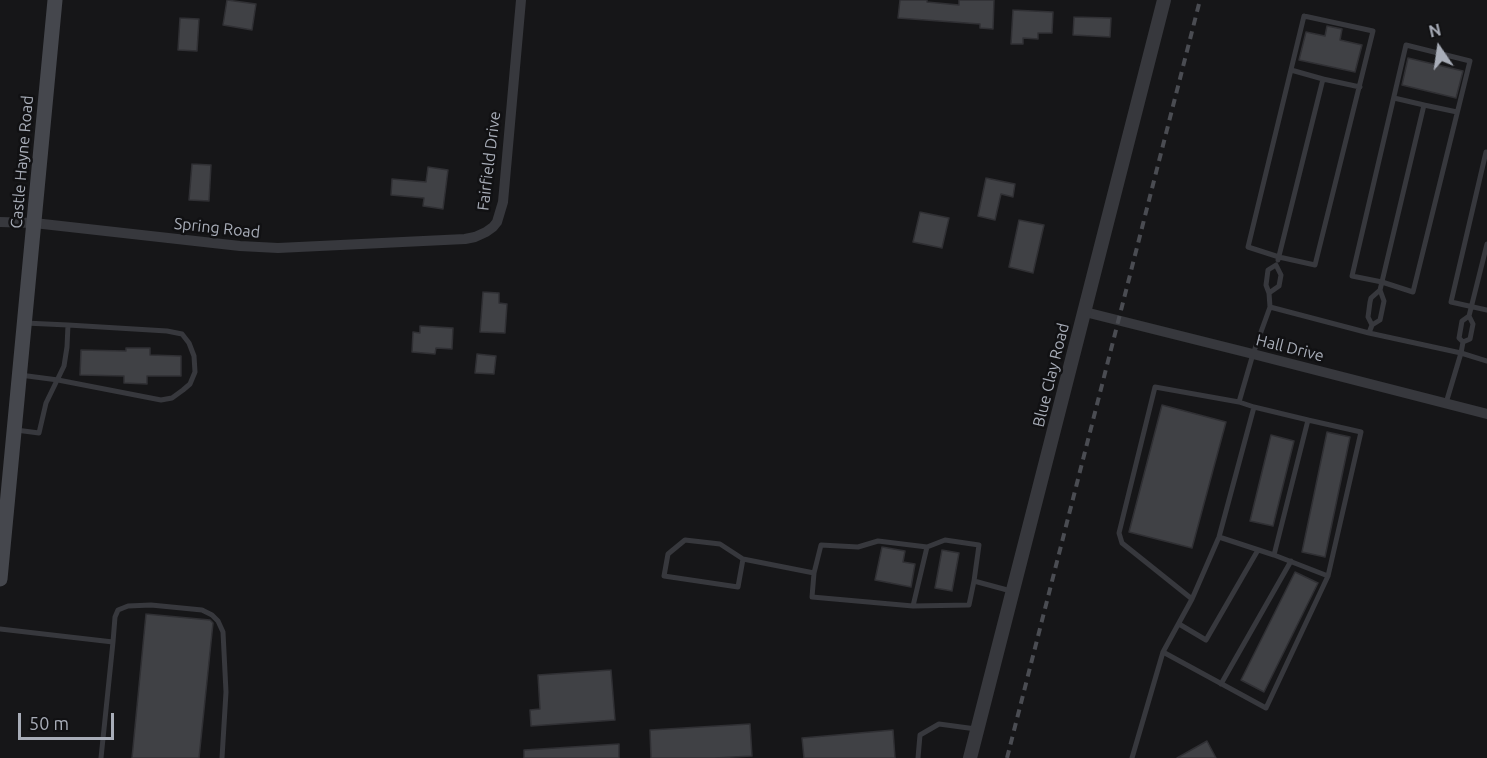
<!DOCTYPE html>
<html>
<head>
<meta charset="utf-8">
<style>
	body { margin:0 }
	#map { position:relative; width:1487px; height:758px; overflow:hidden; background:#161618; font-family:Ubuntu,sans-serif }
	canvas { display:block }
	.north { position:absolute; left:1409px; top:18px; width:60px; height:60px; -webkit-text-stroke:4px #111113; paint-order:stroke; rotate:347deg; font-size:16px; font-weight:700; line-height:24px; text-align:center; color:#a8adb8 }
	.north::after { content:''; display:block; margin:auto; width:21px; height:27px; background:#a8adb8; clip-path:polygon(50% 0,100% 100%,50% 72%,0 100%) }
	.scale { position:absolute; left:18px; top:713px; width:96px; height:27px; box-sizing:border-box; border:3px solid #a8adb8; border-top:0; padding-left:8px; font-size:18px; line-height:21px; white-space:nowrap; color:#a8adb8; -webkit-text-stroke:4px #111113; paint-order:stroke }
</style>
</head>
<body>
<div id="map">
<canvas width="1487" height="758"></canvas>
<div class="north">N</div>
<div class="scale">50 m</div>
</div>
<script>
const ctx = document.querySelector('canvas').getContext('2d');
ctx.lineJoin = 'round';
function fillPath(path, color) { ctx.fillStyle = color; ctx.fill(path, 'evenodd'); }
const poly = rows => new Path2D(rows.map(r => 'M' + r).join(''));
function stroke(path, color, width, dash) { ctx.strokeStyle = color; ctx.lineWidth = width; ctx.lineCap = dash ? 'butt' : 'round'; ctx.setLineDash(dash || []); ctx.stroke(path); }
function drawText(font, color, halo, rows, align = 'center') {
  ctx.font = font + ' Ubuntu,sans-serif'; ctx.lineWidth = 5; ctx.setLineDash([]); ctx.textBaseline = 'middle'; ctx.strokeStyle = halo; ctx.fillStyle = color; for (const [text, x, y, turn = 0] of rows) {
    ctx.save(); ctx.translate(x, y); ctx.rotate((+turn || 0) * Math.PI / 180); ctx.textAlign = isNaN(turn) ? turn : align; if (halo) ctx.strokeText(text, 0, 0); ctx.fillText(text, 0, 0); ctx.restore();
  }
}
const building = poly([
	[227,0,256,4,252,30,223,25,227,0],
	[900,0,927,0,927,2,959,5,959,0,994,0,993,29,980,28,980,24,898,18,900,0],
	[1013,10,1053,12,1052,33,1038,33,1038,39,1023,38,1023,44,1011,44,1013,10],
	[1074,17,1111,18,1110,37,1073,35,1074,17],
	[180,18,199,19,197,51,178,50,180,18],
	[1327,26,1342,29,1340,40,1362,45,1355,72,1299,60,1306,32,1325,36,1327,26],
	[1408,58,1463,71,1456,98,1402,85,1408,58],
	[192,164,211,165,209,201,189,200,192,164],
	[428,167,448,170,443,209,423,206,424,198,391,195,392,179,426,182,428,167],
	[986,178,1015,184,1013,197,1001,194,995,220,978,216,986,178],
	[920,212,949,218,942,248,913,242,920,212],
	[1019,220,1044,225,1033,273,1009,267,1019,220],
	[483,292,499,293,499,303,507,304,505,333,480,332,483,292],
	[420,326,453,328,452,349,436,348,435,354,412,352,413,332,420,333,420,326],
	[126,348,150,348,150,355,181,356,181,376,147,376,147,384,124,383,124,376,80,375,81,350,126,351,126,348],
	[477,354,496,356,494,374,475,373,477,354],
	[1162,405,1226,422,1192,548,1129,532,1162,405],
	[1327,432,1350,437,1325,557,1302,552,1327,432],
	[1271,435,1294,441,1273,526,1250,521,1271,435],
	[882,547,905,551,903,562,915,564,911,587,875,580,882,547],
	[942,550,959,553,952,591,935,588,942,550],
	[1295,572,1318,583,1264,692,1241,680,1295,572],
	[146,614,210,620,213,623,199,758,132,758,146,614],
	[611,670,615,720,531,726,530,710,540,709,538,675,611,670],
	[750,724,752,756,715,758,651,758,650,730,750,724],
	[893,730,895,758,804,758,802,738,893,730],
	[1207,741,1216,758,1177,758,1207,741],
	[619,744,619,758,524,758,524,750,619,744]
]);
fillPath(building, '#404145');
stroke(building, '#303034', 1.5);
stroke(poly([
	[1304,16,1373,31,1315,265,1279,257,1248,247,1304,16],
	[1406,45,1470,61,1413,292,1382,282,1352,276,1406,45],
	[1323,79,1360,87],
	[1424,105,1457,112],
	[1486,152,1451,302,1487,310],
	[1278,260,1323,79,1291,70],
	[1380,290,1424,105,1394,98],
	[1270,307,1369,333,1372,325,1380,320,1384,301,1380,290,1371,298,1370,302,1368,317,1372,325],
	[1469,316,1487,244],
	[1369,333,1461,353,1463,342,1459,338,1462,321,1469,316,1473,324,1470,339,1463,342],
	[20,375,58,380,161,400,172,398,183,390,190,384,195,372,194,356,189,343,182,334,167,331,68,325],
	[1239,402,1254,407,1219,537,1192,599,1122,543,1119,533,1155,387,1239,402,1253,354,1270,307,1269,293,1266,285,1268,270,1276,265,1281,275,1279,286,1269,293],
	[1446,403,1461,353,1487,361],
	[16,430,39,433,46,403,64,366,67,347,68,325,25,323],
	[1219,537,1274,555,1308,420,1254,407],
	[1274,555,1328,576,1361,432,1308,420],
	[743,559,738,587,664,576,668,554,685,540,720,544,743,559,814,573],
	[974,581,969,605,913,606,927,547,945,540,979,545,974,581,1011,591],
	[913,606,812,597,814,573,821,545,858,547,878,541,927,547],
	[1179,624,1206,640,1258,550],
	[0,629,113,642,115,617,118,610,128,606,151,605,202,610,212,615,218,621,223,632,226,692,222,758],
	[1163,652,1266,708,1328,576],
	[1221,684,1291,561],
	[101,758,113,642],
	[918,758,920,735,939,724,976,729],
	[1132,758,1163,652,1192,599]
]), '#37383d', 5);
stroke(poly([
	[0,222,34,223,240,246,278,248,465,239,475,237,486,232,493,227,497,222,503,202,521,0],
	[1085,312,1253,354,1487,414]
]), '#37383d', 10);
stroke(poly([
	[970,758,1164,0]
]), '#37383d', 14);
stroke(poly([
	[0,579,55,0]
]), '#45474d', 15);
stroke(poly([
	[1007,758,1200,0]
]), '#4a4c52', 4, [8, 6]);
drawText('16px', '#a8adb8', '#111113', [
	["Fairfield Drive",489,161,-83],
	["Castle Hayne Road",22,162,-85],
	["Spring Road",217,228,6],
	["Hall Drive",1290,348,14],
	["Blue Clay Road",1051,375,-76]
]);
</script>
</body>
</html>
